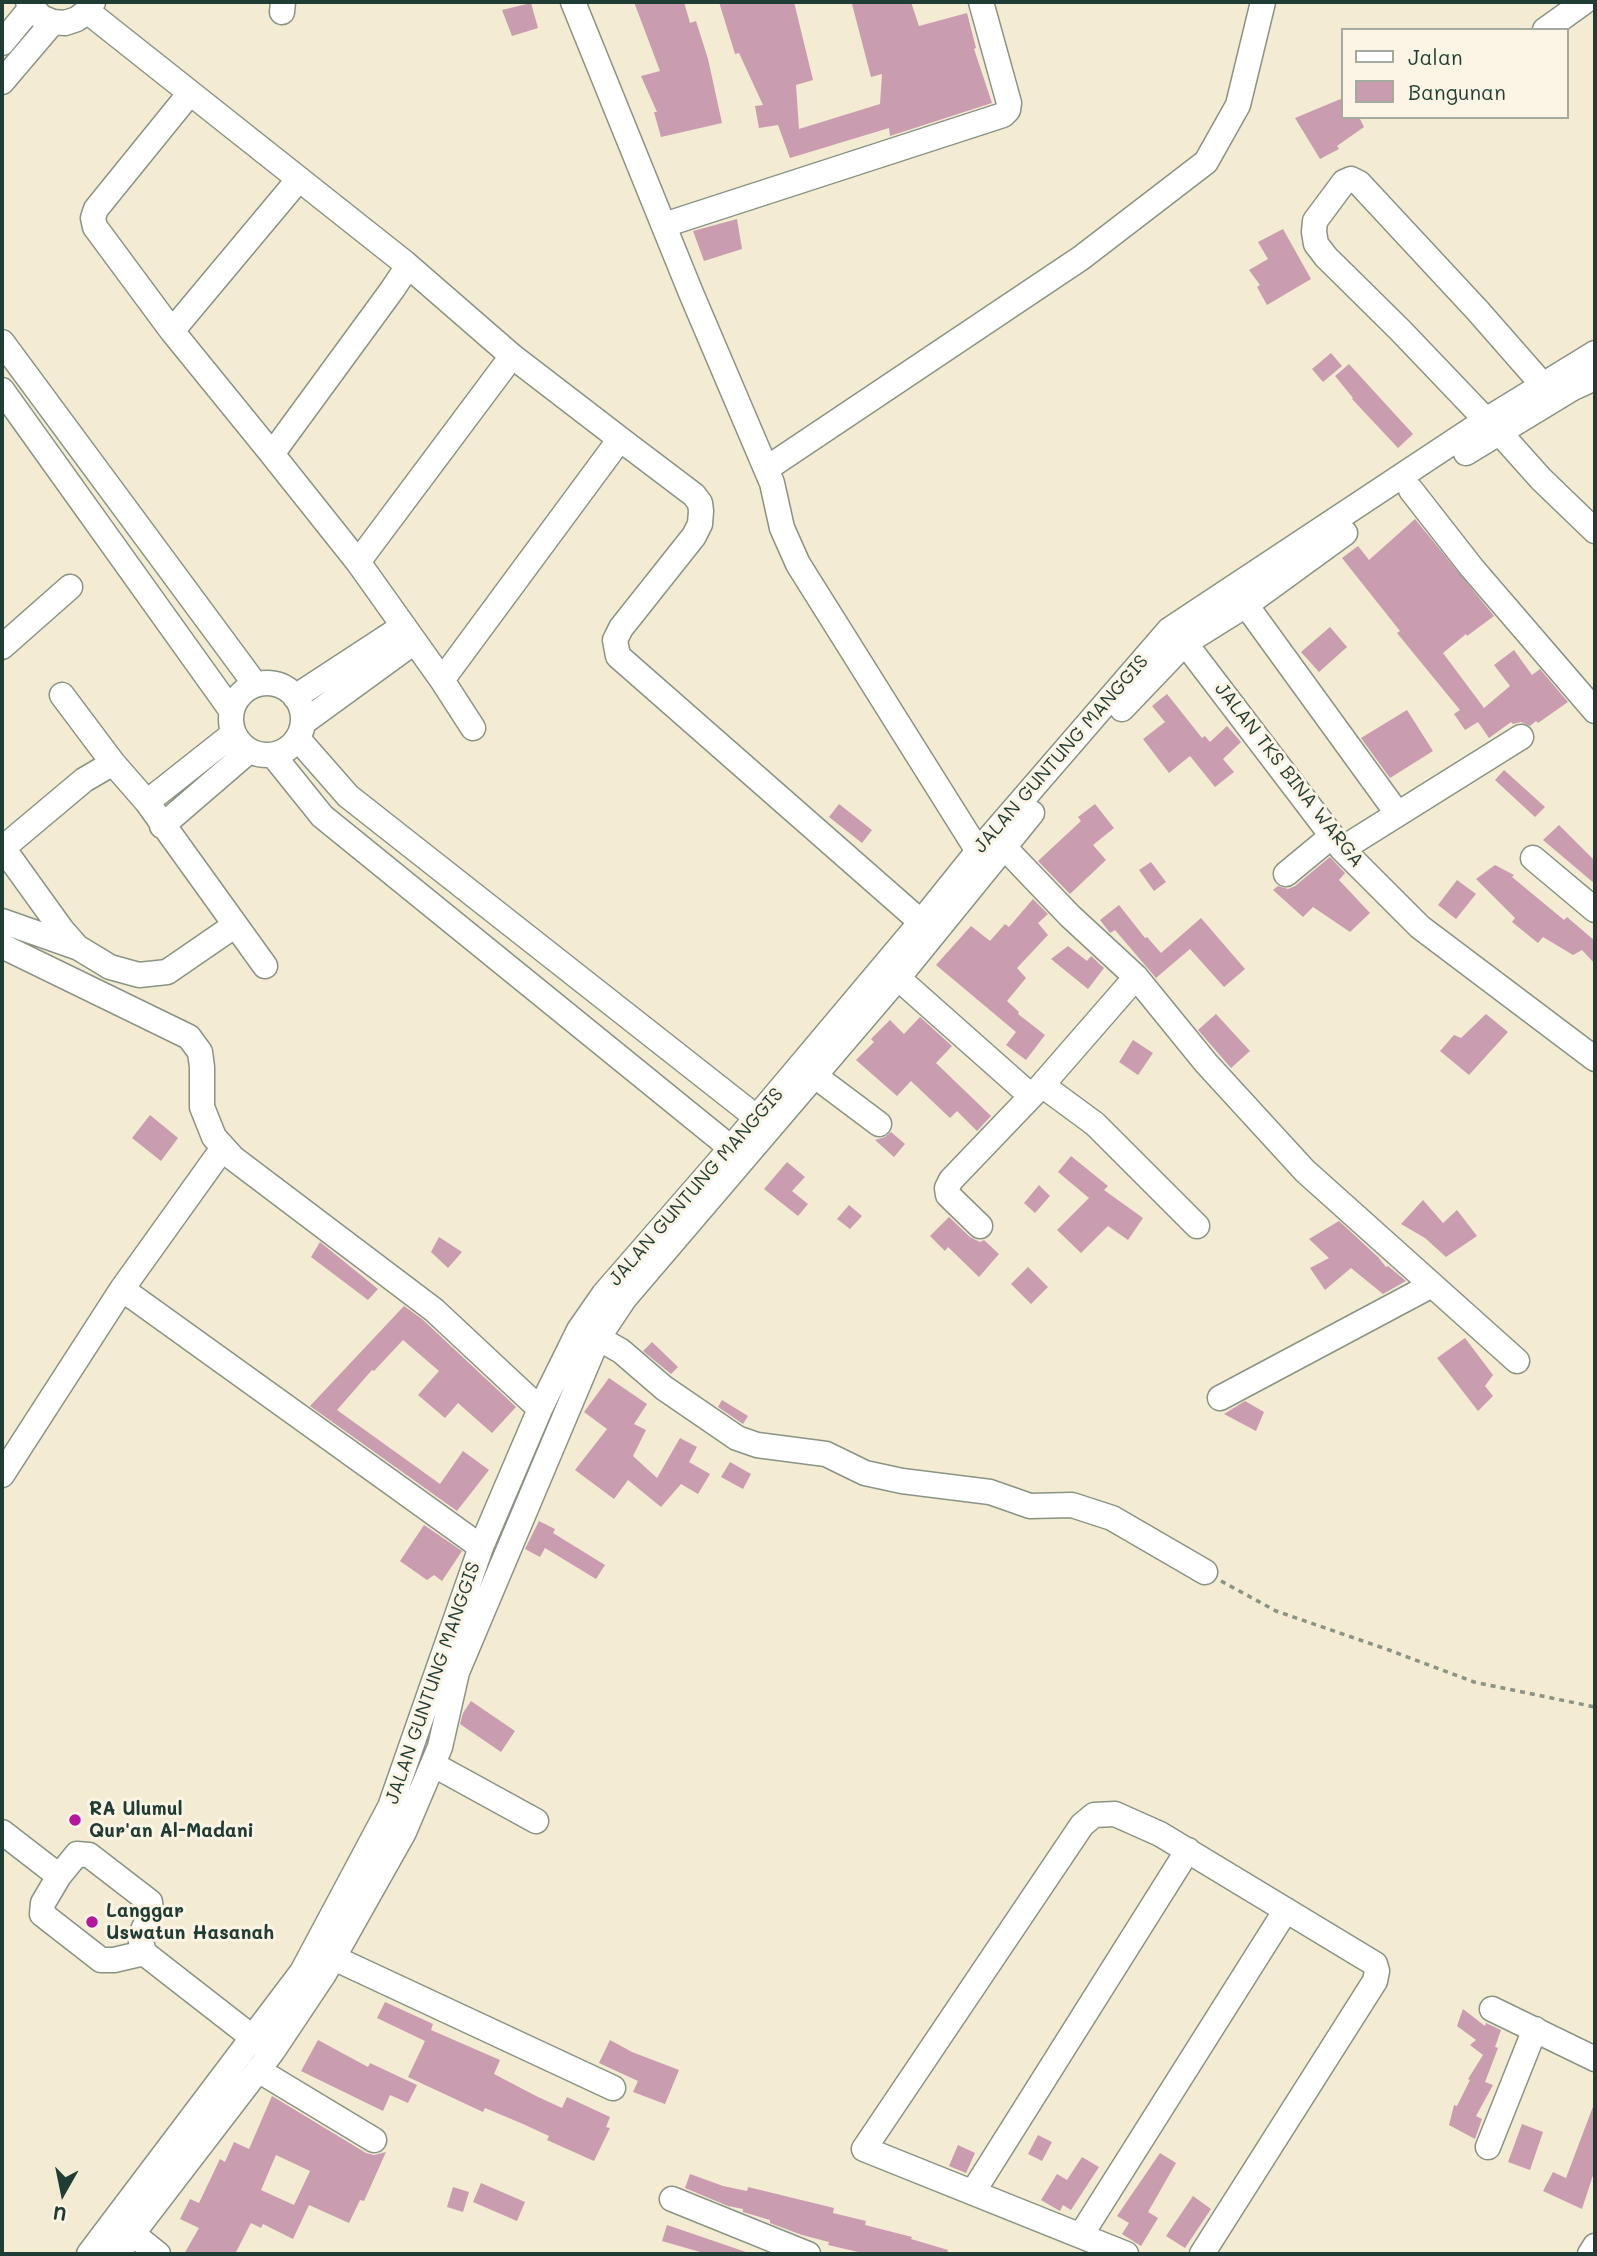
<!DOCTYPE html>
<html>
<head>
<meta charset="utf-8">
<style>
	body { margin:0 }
	#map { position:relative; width:1597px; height:2256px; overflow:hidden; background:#f3ebd2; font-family:Mali,sans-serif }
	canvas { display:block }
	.frame { position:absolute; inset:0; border:4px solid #1f3d34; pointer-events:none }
	.legend { position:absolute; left:1341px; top:28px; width:228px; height:91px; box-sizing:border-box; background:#fcf5e5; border:2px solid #a4ab9e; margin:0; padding:9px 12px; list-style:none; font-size:21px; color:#1f3d34 }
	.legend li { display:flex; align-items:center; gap:14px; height:35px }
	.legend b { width:35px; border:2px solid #a4ab9e }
	.north { position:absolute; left:28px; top:2158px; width:70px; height:70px; -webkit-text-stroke:5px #fcf5e5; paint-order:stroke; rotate:189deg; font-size:19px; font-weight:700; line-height:28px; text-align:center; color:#1f3d34 }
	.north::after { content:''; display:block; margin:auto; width:24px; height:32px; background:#1f3d34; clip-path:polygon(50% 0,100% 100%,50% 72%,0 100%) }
</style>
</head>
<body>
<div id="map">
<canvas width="1597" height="2256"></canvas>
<div class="frame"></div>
<ul class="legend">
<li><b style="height:9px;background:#fff"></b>Jalan</li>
<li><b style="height:19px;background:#ca9cb0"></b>Bangunan</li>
</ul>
<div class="north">U</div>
</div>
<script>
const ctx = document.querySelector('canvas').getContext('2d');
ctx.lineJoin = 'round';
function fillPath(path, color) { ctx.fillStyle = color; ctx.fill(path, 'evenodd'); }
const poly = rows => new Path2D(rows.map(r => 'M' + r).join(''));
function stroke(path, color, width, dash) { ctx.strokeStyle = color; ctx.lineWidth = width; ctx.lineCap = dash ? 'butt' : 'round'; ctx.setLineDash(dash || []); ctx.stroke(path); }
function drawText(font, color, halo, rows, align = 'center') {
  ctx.font = font + ' Mali,sans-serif'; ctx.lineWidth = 6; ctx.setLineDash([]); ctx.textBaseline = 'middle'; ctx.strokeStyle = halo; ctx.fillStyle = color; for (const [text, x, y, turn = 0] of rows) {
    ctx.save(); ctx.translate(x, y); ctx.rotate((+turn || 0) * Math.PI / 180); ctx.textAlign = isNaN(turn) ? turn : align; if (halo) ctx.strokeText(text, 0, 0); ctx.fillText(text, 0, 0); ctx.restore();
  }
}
fillPath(poly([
	[634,2,684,2,690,23,696,21,708,59,722,123,661,137,654,112,657,112,641,76,660,71],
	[719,2,794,2,813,80,796,85,799,129,880,104,882,74,871,77,852,4,861,2,911,2,919,26,967,13,976,48,974,49,992,103,890,136,889,128,790,158,778,125,759,128,755,106,763,105,739,53,735,54],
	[531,3,538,28,512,36,502,10],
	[1343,98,1343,117,1359,117,1364,127,1337,146,1339,149,1320,159,1295,118],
	[737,219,742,249,704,261,693,231],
	[1283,229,1311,279,1267,305,1257,287,1260,285,1249,270,1268,259,1258,242],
	[1331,353,1342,366,1323,382,1312,369],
	[1349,364,1413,434,1398,448,1352,399,1353,398,1335,376],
	[1415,519,1494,616,1467,636,1466,634,1443,653,1484,708,1510,686,1494,665,1514,650,1532,675,1540,669,1568,702,1538,723,1536,721,1530,726,1521,722,1513,724,1511,722,1489,738,1478,722,1465,730,1454,714,1460,710,1397,633,1400,631,1342,558,1358,546,1369,560],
	[1330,627,1347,647,1319,672,1301,652],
	[1167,694,1202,738,1205,736,1210,742,1227,726,1241,742,1223,759,1234,772,1215,787,1190,756,1169,773,1143,739,1165,722,1152,706],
	[1407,710,1433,751,1390,778,1361,738],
	[1504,770,1545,807,1535,817,1495,780],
	[839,804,872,830,862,843,829,817],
	[1095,804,1114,828,1093,845,1106,860,1070,894,1038,861,1081,821,1078,817],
	[1559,825,1595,861,1595,884,1543,840],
	[1330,857,1345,873,1339,880,1370,913,1350,932,1313,907,1303,917,1273,890,1278,886,1288,889,1295,886],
	[1151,862,1166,882,1154,891,1139,870],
	[1495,865,1514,875,1512,877,1564,920,1567,917,1595,941,1595,964,1582,950,1573,955,1543,937,1538,943,1512,922,1515,918,1476,879],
	[1457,880,1476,894,1456,919,1438,905],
	[1033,899,1048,914,1038,923,1048,935,1017,968,1026,978,1007,1001,1019,1012,1018,1014,1045,1035,1026,1060,1006,1045,1016,1032,936,965,971,926,990,941,1005,924,1009,927],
	[1119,905,1145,938,1147,937,1161,953,1201,918,1245,969,1224,987,1190,949,1156,978,1115,930,1110,933,1100,920],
	[1068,946,1087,961,1091,956,1104,968,1088,989,1051,959],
	[1216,1014,1250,1051,1231,1068,1198,1030],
	[1486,1014,1508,1032,1469,1075,1440,1051,1454,1035,1461,1038],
	[920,1017,952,1046,936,1063,991,1116,977,1131,957,1111,950,1118,911,1081,897,1096,856,1060,874,1042,871,1039,890,1020,904,1034],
	[1133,1040,1153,1053,1138,1075,1119,1062],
	[150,1115,178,1138,161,1161,132,1138],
	[891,1132,905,1144,894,1157,875,1140,885,1137],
	[1071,1156,1108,1186,1104,1190,1143,1218,1128,1240,1108,1226,1081,1253,1057,1230,1089,1198,1058,1172],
	[787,1162,805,1177,792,1191,808,1204,798,1216,764,1189],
	[1039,1185,1050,1196,1035,1213,1024,1203],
	[1423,1200,1443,1223,1457,1210,1477,1236,1446,1257,1425,1238,1401,1224],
	[849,1205,862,1216,850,1229,837,1219],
	[949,1217,970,1237,980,1242,984,1240,999,1254,979,1277,948,1247,945,1251,930,1236],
	[1339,1221,1378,1257,1386,1267,1388,1266,1406,1281,1383,1294,1351,1268,1325,1290,1310,1268,1329,1258,1309,1239],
	[439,1237,462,1252,448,1268,431,1252],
	[320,1242,378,1289,368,1300,311,1257],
	[1028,1267,1048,1287,1031,1304,1011,1284],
	[404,1306,422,1319,516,1407,492,1433,458,1403,445,1418,418,1395,439,1371,403,1340,374,1371,372,1370,337,1410,440,1484,463,1451,489,1470,457,1511,310,1406],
	[1465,1338,1493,1375,1485,1386,1493,1396,1478,1411,1437,1358],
	[652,1342,678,1367,671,1374,643,1351],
	[609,1378,647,1404,634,1424,646,1430,633,1456,657,1478,680,1438,697,1447,689,1462,710,1474,698,1494,681,1484,661,1507,628,1480,614,1499,575,1470,607,1429,584,1412],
	[722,1400,748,1416,743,1424,718,1407],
	[1245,1401,1264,1412,1256,1431,1224,1414],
	[730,1462,751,1474,743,1489,721,1477],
	[539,1521,555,1529,553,1533,605,1565,596,1579,545,1548,540,1557,525,1549],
	[424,1525,462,1551,442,1581,434,1575,427,1580,400,1561],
	[471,1701,515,1731,501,1752,460,1724,463,1713],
	[385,2002,433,2024,431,2030,500,2060,494,2074,536,2096,562,2108,567,2097,610,2117,606,2127,610,2128,594,2161,547,2140,549,2136,523,2124,485,2108,483,2112,408,2077,425,2041,377,2018],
	[1463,2009,1485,2026,1486,2023,1501,2030,1495,2047,1498,2048,1485,2082,1493,2085,1476,2116,1482,2119,1475,2139,1449,2125,1454,2105,1457,2106,1470,2080,1468,2079,1483,2055,1470,2045,1476,2040,1457,2026],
	[318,2040,368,2067,370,2063,417,2085,408,2103,390,2095,383,2111,301,2071],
	[610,2040,632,2052,679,2070,665,2104,633,2092,638,2081,599,2063],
	[272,2096,366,2153,374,2155,386,2152,364,2201,360,2200,349,2223,309,2205,293,2239,263,2224,261,2228,251,2223,235,2254,184,2254,199,2228,180,2219,190,2199,199,2203,220,2159,225,2162,234,2142,249,2149],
	[276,2155,310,2171,294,2205,261,2190],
	[1594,2104,1595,2169,1582,2209,1543,2191,1553,2172,1566,2178],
	[1522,2124,1543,2132,1530,2170,1508,2162],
	[1038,2135,1052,2142,1042,2161,1028,2154],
	[958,2145,975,2153,966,2173,949,2166],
	[1160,2153,1176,2163,1148,2212,1158,2218,1141,2246,1122,2234,1129,2223,1117,2216],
	[1082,2157,1099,2167,1071,2210,1063,2205,1060,2211,1041,2200,1057,2174,1067,2180],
	[690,2174,723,2186,747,2191,748,2187,834,2208,833,2213,866,2221,865,2225,912,2237,911,2239,948,2250,947,2254,867,2254,828,2245,829,2242,802,2235,770,2223,770,2220,743,2212,743,2209,728,2206,685,2188],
	[481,2183,525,2202,517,2221,473,2202],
	[453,2187,469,2192,463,2212,447,2207],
	[1193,2196,1211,2209,1185,2248,1166,2236],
	[667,2225,746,2252,745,2254,707,2254,662,2241]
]), '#ca9cb0');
const minor = poly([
	[28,2,41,17,53,22,65,23,77,19,87,11,93,2],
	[573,2,691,293,772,483,782,528,798,564,978,851],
	[87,11,405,263,404,272,392,290,272,454,358,562,442,680,620,439,512,356,405,263],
	[282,12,283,2],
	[1545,30,1584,2],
	[2,43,31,8],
	[2,82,53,22],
	[190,93,96,209,93,218,95,227,172,331,272,454],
	[664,225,1003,115,1008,110,1009,103,981,2],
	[172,331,299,179],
	[2,342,255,684],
	[2,390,231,710],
	[1486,420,1400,330,1326,257,1316,244,1314,232,1315,221,1344,182,1351,179,1359,183,1478,311,1542,384],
	[1499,432,1541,479,1595,531],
	[620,439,694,495,700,503,701,511,700,524,694,536,621,628,615,640,618,656,921,922],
	[1466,453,1573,388,1595,378],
	[766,469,1081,258,1206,162,1238,105,1263,2],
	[1411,490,1472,568,1595,711],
	[358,562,512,356],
	[1246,605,1397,813],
	[1185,643,1342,849,1420,927,1595,1059],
	[2,647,70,587],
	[442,680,473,728],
	'231 719a36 36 0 1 1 72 0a36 36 0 1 1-72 0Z',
	[62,695,113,763],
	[295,697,402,627],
	[1122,709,1185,643,1246,605,1345,533],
	[304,722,414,642],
	[298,739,348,796,756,1117],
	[273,755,322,816,731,1148],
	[147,802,233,734],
	[162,826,249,751],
	[1004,847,1070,916,1136,977,1206,1063,1305,1171,1517,1361],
	[1342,849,1521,737],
	[1533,858,1595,910],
	[1286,874,1332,836],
	[2,921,76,947],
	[234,926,167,972,139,975,110,967,77,947,62,930,3,848,84,780,113,763,147,802,265,966],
	[2,946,189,1037,200,1052,202,1067,202,1107,214,1137,233,1158,434,1310,540,1409],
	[898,978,1031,1096],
	[815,1076,879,1124],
	[1042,1085,1095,1124,1197,1226],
	[980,1226,948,1195,947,1188,951,1180,1042,1085,1136,977],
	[122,1289,481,1547],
	[598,1338,621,1351,664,1388,737,1438,757,1445,826,1454,865,1473,902,1481,990,1492,1030,1506,1072,1505,1112,1518,1205,1572],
	[1220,1398,1432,1285],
	[2,1475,122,1289,223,1148],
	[434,1765,536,1821],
	[2,1832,59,1876],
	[144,1953,114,1960,101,1960,42,1914,43,1903,59,1876,77,1854,89,1855,150,1902,151,1912,140,1937,144,1953,266,2048],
	[334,1958,613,2088],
	[1492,2009,1595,2059],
	[258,2070,374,2140],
	[1488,2147,1535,2029],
	[973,2192,1188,1850],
	[672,2199,808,2254],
	[133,2234,158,2254],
	[1081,2235,1286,1910],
	[89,2254,302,1972,390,1807,481,1547,540,1409,579,1330,604,1294,731,1148,921,922,978,851,1169,630,1486,420,1595,353],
	[117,2254,272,2052,324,1974,404,1832,440,1747,457,1672,598,1338,624,1299,898,978,1032,813],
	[1126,2254,864,2149,1082,1825,1094,1815,1115,1814,1160,1834,1375,1964,1377,1971,1375,1981,1202,2254],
	[1590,2254,1595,2246]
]);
stroke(minor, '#899483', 27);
stroke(poly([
	[1221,1581,1276,1611,1389,1650,1474,1682,1595,1707]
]), '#899483', 3.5, [5, 5]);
stroke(minor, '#fff', 24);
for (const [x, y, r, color] of [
	[75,1820,7,"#b5179e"],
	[92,1922,7,"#b5179e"]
]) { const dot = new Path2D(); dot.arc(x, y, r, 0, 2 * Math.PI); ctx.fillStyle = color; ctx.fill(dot); stroke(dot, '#fcf5e5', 2.5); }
drawText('19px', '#1f3d34', '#fcf5e5', [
	["JALAN GUNTUNG MANGGIS",1061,754,-49],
	["JALAN TKS BINA WARGA",1289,775,52],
	["JALAN GUNTUNG MANGGIS",696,1187,-49],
	["JALAN GUNTUNG MANGGIS",433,1683,-71]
]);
drawText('bold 19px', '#1f3d34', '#fcf5e5', [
	["RA Ulumul",89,1809],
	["Qur'an Al-Madani",89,1831],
	["Langgar",106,1911],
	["Uswatun Hasanah",106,1933]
], 'left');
</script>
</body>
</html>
